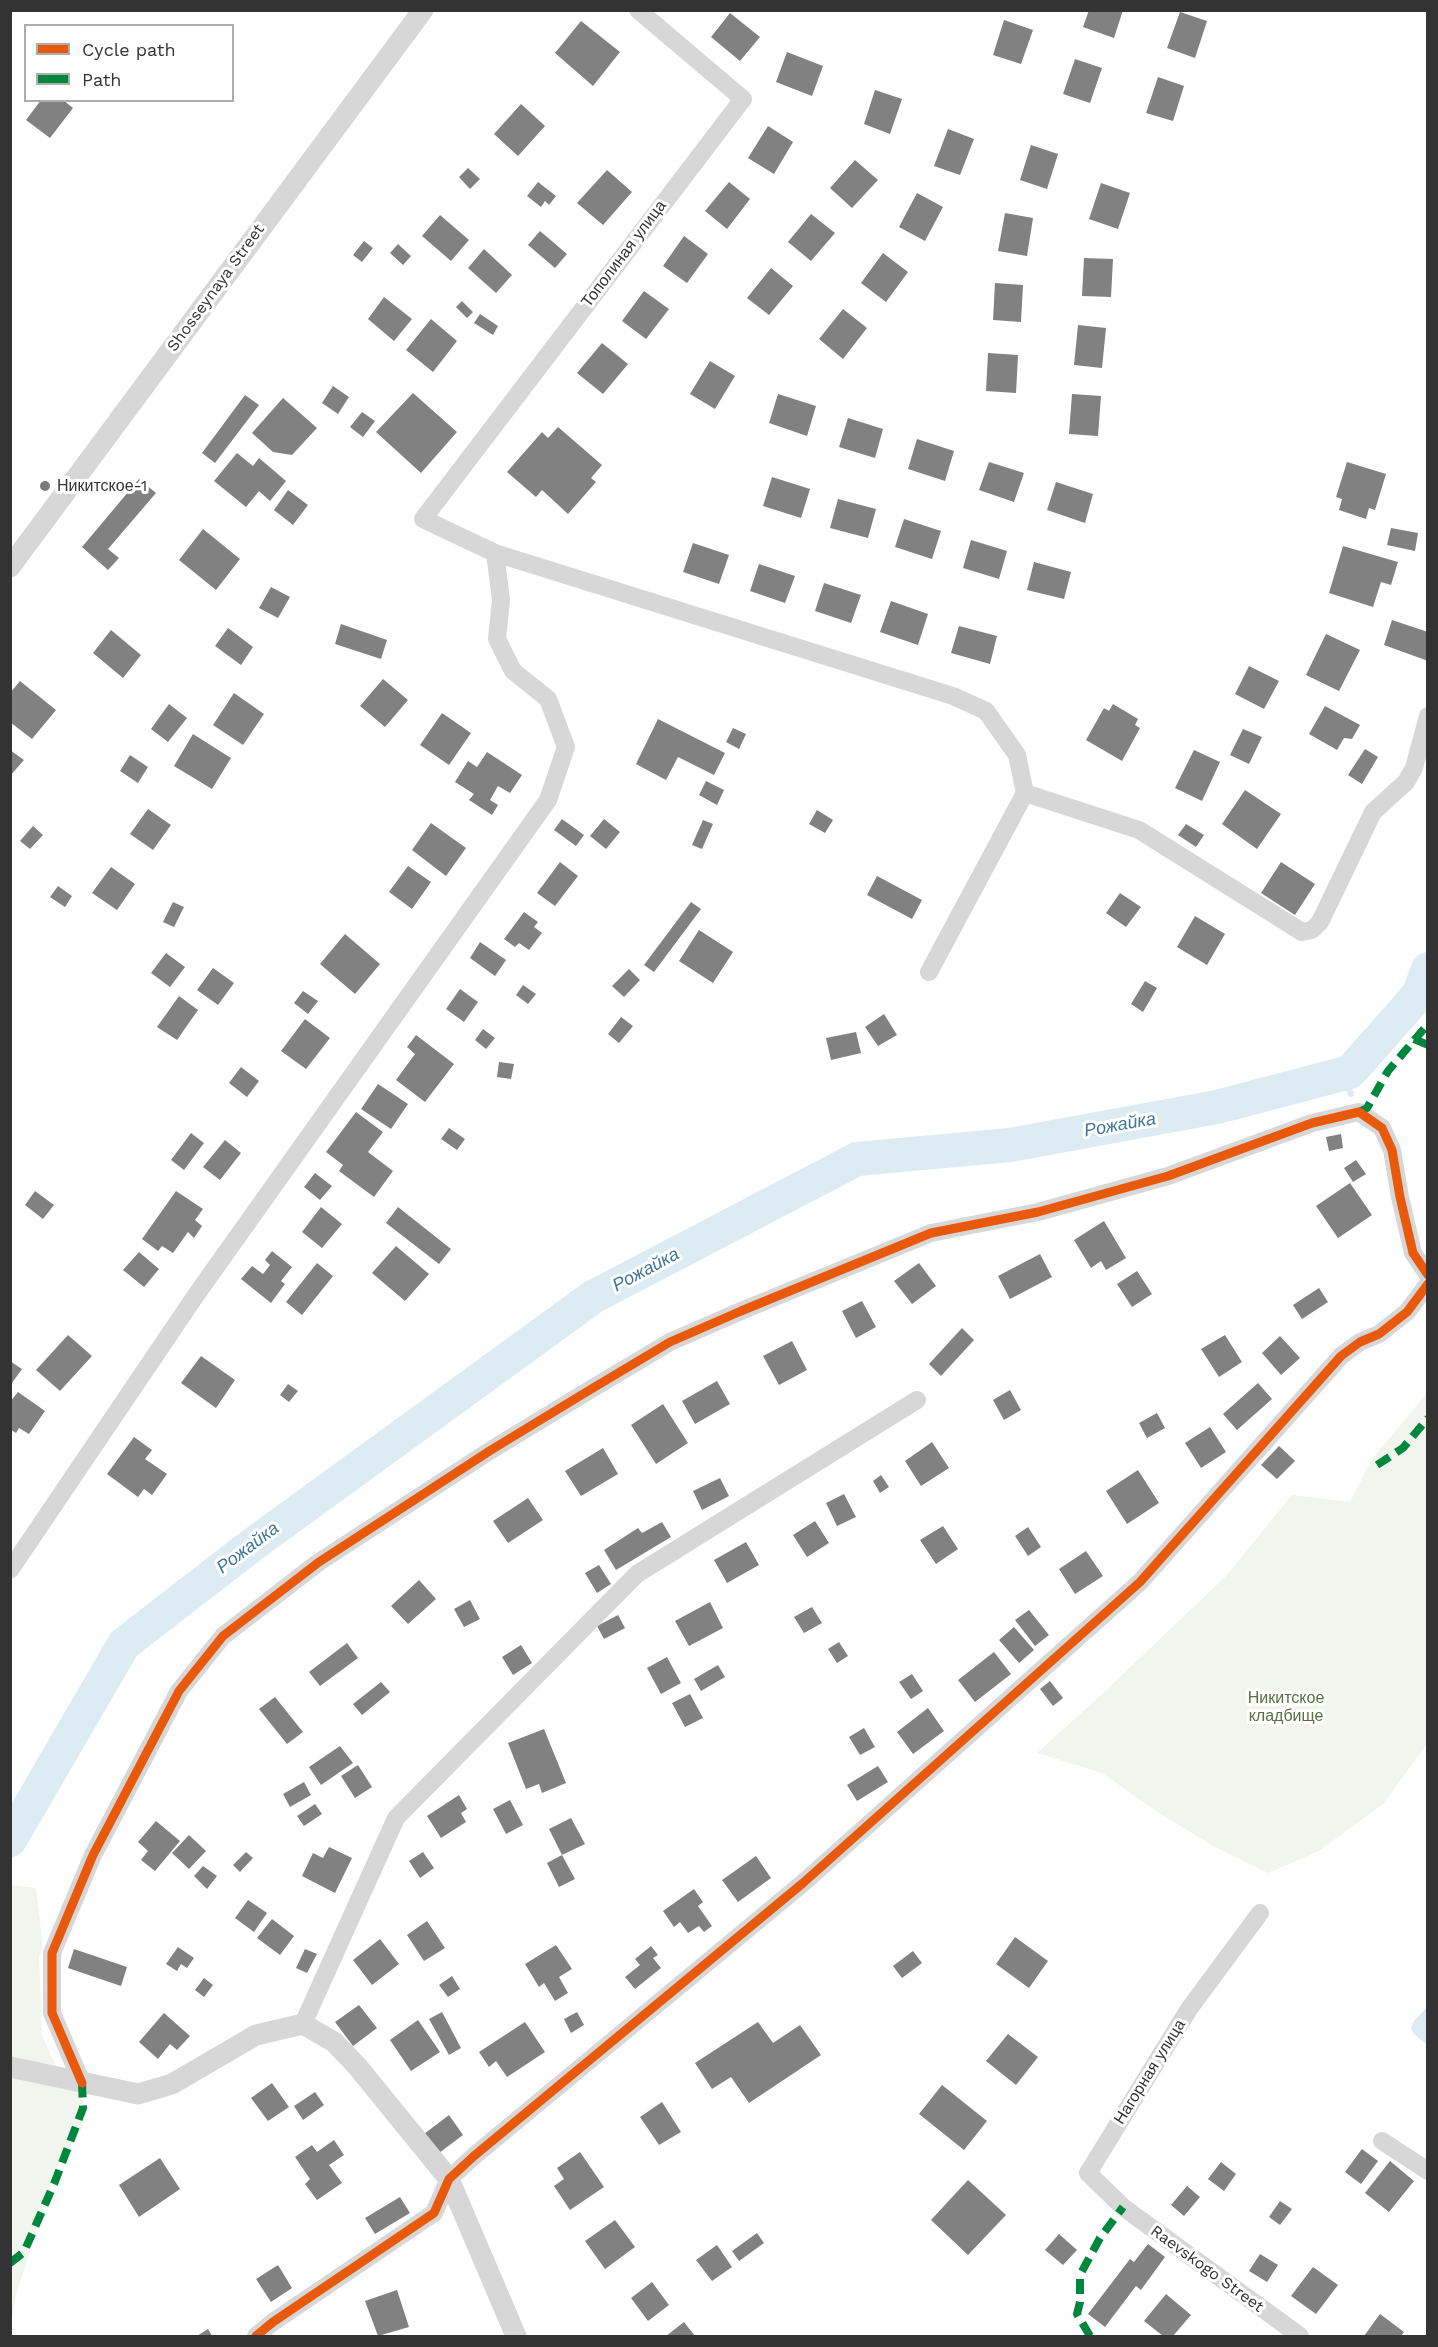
<!DOCTYPE html>
<html>
<head>
<meta charset="utf-8">
<style>
	body { margin:0 }
	#map { position:relative; width:1438px; height:2347px; overflow:hidden; background:#fff; font-family:"Work Sans",sans-serif }
	canvas { display:block }
	.frame { position:absolute; inset:0; border:12px solid #333; pointer-events:none }
	.legend { position:absolute; left:24px; top:24px; width:210px; height:78px; box-sizing:border-box; background:#fff; border:2px solid #adadad; margin:0; padding:8px 10px; list-style:none; font-size:18px; color:#333 }
	.legend li { display:flex; align-items:center; gap:12px; height:30px }
	.legend b { width:30px; border:2px solid #adadad }
</style>
</head>
<body>
<div id="map">
<canvas width="1438" height="2347"></canvas>
<div class="frame"></div>
<ul class="legend">
<li><b style="height:8px;background:#e8590c"></b>Cycle path</li>
<li><b style="height:8px;background:#00873e"></b>Path</li>
</ul>
</div>
<script>
const ctx = document.querySelector('canvas').getContext('2d');
ctx.lineJoin = 'round';
function fillPath(path, color) { ctx.fillStyle = color; ctx.fill(path, 'evenodd'); }
const poly = rows => new Path2D(rows.map(r => 'M' + r).join(''));
function stroke(path, color, width, dash) { ctx.strokeStyle = color; ctx.lineWidth = width; ctx.lineCap = dash ? 'butt' : 'round'; ctx.setLineDash(dash || []); ctx.stroke(path); }
function drawText(font, color, halo, rows, align = 'center') {
  ctx.font = font + ' "Work Sans",sans-serif'; ctx.lineWidth = 6; ctx.setLineDash([]); ctx.textBaseline = 'middle'; ctx.strokeStyle = halo; ctx.fillStyle = color; for (const [text, x, y, turn = 0] of rows) {
    ctx.save(); ctx.translate(x, y); ctx.rotate((+turn || 0) * Math.PI / 180); ctx.textAlign = isNaN(turn) ? turn : align; if (halo) ctx.strokeText(text, 0, 0); ctx.fillText(text, 0, 0); ctx.restore();
  }
}
fillPath(poly([
	[1427,1393,1427,1744,1383,1804,1319,1851,1268,1873,1213,1846,1156,1811,1102,1773,1037,1753,1100,1696,1226,1576,1292,1495,1350,1502,1372,1459],
	[11,1885,36,1888,43,1948,39,1956,42,2036,57,2068,84,2101,86,2110,82,2129,58,2164,15,2298,11,2325]
]), '#f1f5ed');
fillPath(poly([
	[1427,2007,1427,2045,1414,2034,1411,2028,1414,2021]
]), '#ddebf3');
stroke(poly([
	[1350,1072,1346,1083,1351,1094]
]), '#ddebf3', 6);
stroke(poly([
	[10,1840,124,1644,252,1545,593,1297,857,1159,1010,1145,1217,1107,1350,1072,1418,995,1428,969]
]), '#ddebf3', 34);
fillPath(poly([
	[1089,10,1123,10,1114,38,1083,27],
	[1180,12,1207,21,1195,58,1167,48],
	[730,13,760,37,740,61,711,37],
	[1004,20,1033,30,1021,64,993,55],
	[581,21,620,52,593,86,555,53],
	[787,52,823,66,812,96,776,82],
	[1075,59,1102,68,1090,103,1063,94],
	[1158,77,1184,86,1173,121,1146,113],
	[875,90,902,99,890,134,864,124],
	[41,100,63,100,73,108,50,138,26,120],
	[521,104,545,126,518,156,494,134],
	[768,126,793,142,774,174,748,158],
	[948,129,974,139,960,175,934,166],
	[1031,145,1058,154,1047,189,1020,180],
	[855,160,878,180,852,208,830,188],
	[468,168,480,179,470,189,459,177],
	[607,170,632,192,603,225,577,203],
	[538,182,556,196,549,205,545,201,541,207,527,196],
	[729,182,750,199,727,229,705,211],
	[1101,183,1130,193,1118,229,1089,219],
	[917,193,943,207,925,241,899,227],
	[1005,213,1033,218,1027,256,998,251],
	[811,214,835,233,811,261,788,242],
	[440,215,469,240,451,261,422,236],
	[540,231,567,254,555,268,528,245],
	[684,236,708,254,687,283,663,266],
	[364,241,373,248,362,262,353,255],
	[398,244,411,256,403,265,390,253],
	[484,249,512,275,496,293,468,268],
	[883,253,908,272,886,302,861,283],
	[1084,258,1113,259,1111,297,1082,296],
	[771,268,793,286,769,315,747,298],
	[995,283,1023,285,1021,322,993,320],
	[644,291,669,309,646,339,622,321],
	[384,297,412,319,394,341,368,319],
	[462,301,473,312,467,318,456,307],
	[843,309,867,328,843,359,819,339],
	[480,314,498,326,493,335,474,323],
	[431,319,457,341,433,372,406,350],
	[1078,325,1106,328,1102,368,1074,365],
	[602,343,628,364,603,394,577,373],
	[988,353,1018,355,1016,393,986,391],
	[710,361,735,376,715,409,690,394],
	[333,386,349,397,338,414,322,403],
	[413,393,457,432,421,473,376,432],
	[778,394,816,406,807,436,769,423],
	[1072,394,1101,396,1098,436,1069,434],
	[245,395,259,405,215,463,202,453],
	[283,398,317,428,292,455,273,452,252,433],
	[362,412,375,421,363,437,350,427],
	[848,418,883,429,875,458,839,447],
	[558,427,602,465,591,478,596,482,568,514,542,490,536,497,507,472,542,432,548,438],
	[917,439,954,451,945,481,908,469],
	[237,453,253,466,259,458,286,481,270,501,259,491,246,507,214,481],
	[989,462,1024,473,1014,502,979,490],
	[1347,462,1386,474,1375,510,1369,508,1366,519,1339,510,1342,499,1336,497],
	[772,477,810,489,801,518,763,506],
	[139,479,156,493,108,549,119,558,108,570,82,547],
	[1056,482,1093,494,1085,523,1047,510],
	[288,490,308,505,293,525,274,510],
	[838,499,876,509,868,538,830,528],
	[904,519,941,531,932,559,895,547],
	[1391,528,1418,533,1415,551,1387,545],
	[203,529,240,559,216,590,179,560],
	[971,540,1007,551,999,579,963,568],
	[693,543,729,555,719,584,683,572],
	[1343,546,1398,562,1391,585,1381,582,1373,607,1329,593],
	[1034,562,1071,572,1064,599,1027,590],
	[759,564,795,576,785,603,750,591],
	[824,583,861,595,851,623,815,611],
	[271,587,290,597,278,618,259,608],
	[891,601,928,614,918,645,880,632],
	[1392,620,1428,632,1428,661,1384,645],
	[341,624,387,640,381,659,335,644],
	[959,626,997,636,990,664,951,653],
	[228,628,253,647,241,665,215,646],
	[111,630,141,655,123,678,93,653],
	[1326,634,1360,650,1339,691,1306,675],
	[1249,666,1279,681,1264,709,1235,694],
	[383,679,408,700,385,727,360,706],
	[20,681,56,710,32,739,10,722,10,693],
	[234,693,264,714,243,745,213,725],
	[169,704,187,718,168,742,151,729],
	[1113,704,1138,719,1135,725,1140,728,1122,761,1086,740,1104,708,1109,711],
	[1325,706,1360,725,1352,739,1344,738,1337,750,1309,734],
	[442,713,471,733,449,765,420,745],
	[658,719,725,753,714,775,678,757,666,780,636,764],
	[733,728,746,734,739,749,726,742],
	[1243,729,1262,737,1249,764,1230,755],
	[193,734,231,758,212,789,174,766],
	[1365,749,1378,757,1362,784,1348,775],
	[10,750,24,760,10,776],
	[1194,750,1220,762,1202,801,1175,788],
	[487,752,522,775,510,793,498,786,490,800,498,805,492,815,469,800,474,794,455,782,468,761,477,767],
	[130,755,148,767,138,783,120,771],
	[706,781,724,790,717,805,699,795],
	[1245,790,1281,814,1257,849,1222,824],
	[148,809,171,825,153,850,130,834],
	[817,810,833,820,825,833,809,824],
	[562,819,584,835,576,846,554,830],
	[604,819,620,832,606,849,590,836],
	[703,820,713,824,702,849,692,845],
	[431,823,466,848,446,876,412,850],
	[1186,824,1204,835,1196,847,1178,835],
	[33,826,43,835,30,849,20,841],
	[560,862,578,876,555,906,537,893],
	[1281,862,1315,884,1295,915,1261,893],
	[408,866,431,882,412,909,389,892],
	[111,867,135,884,117,910,92,893],
	[877,876,922,900,912,919,867,895],
	[58,886,72,896,65,907,50,897],
	[1120,893,1141,907,1126,927,1106,913],
	[173,902,184,907,174,927,163,922],
	[691,902,701,909,654,972,644,965],
	[524,912,538,922,534,927,542,933,529,950,519,943,515,947,504,939],
	[1195,916,1225,934,1207,965,1177,947],
	[699,930,733,952,713,983,679,961],
	[345,934,380,964,355,994,320,964],
	[480,942,506,960,495,976,470,958],
	[166,953,185,967,170,987,151,973],
	[213,968,234,983,218,1005,197,990],
	[629,969,640,980,624,997,612,986],
	[1145,981,1157,988,1143,1012,1131,1004],
	[523,985,536,994,528,1004,516,995],
	[460,989,478,1002,464,1022,446,1009],
	[303,991,318,1001,308,1014,294,1003],
	[179,996,198,1010,177,1040,157,1027],
	[884,1014,897,1035,878,1046,865,1027],
	[621,1017,633,1026,619,1043,608,1034],
	[305,1019,330,1038,306,1069,281,1051],
	[483,1029,495,1038,486,1049,475,1040],
	[856,1032,861,1053,831,1060,826,1038],
	[416,1035,454,1064,425,1102,396,1080,415,1054,407,1047],
	[499,1062,514,1064,511,1079,497,1077],
	[241,1067,259,1081,247,1097,229,1083],
	[378,1084,408,1104,391,1129,361,1109],
	[356,1112,383,1132,368,1152,393,1171,374,1197,339,1171,343,1165,326,1152],
	[449,1128,465,1139,457,1150,441,1139],
	[191,1133,204,1143,184,1170,171,1160],
	[1341,1134,1343,1148,1329,1151,1326,1137],
	[225,1140,241,1153,220,1180,203,1167],
	[1356,1160,1366,1174,1353,1182,1344,1168],
	[315,1173,332,1186,320,1200,304,1187],
	[1350,1183,1372,1215,1338,1238,1316,1206],
	[35,1191,54,1205,43,1219,25,1205],
	[176,1191,203,1209,195,1220,202,1226,194,1238,188,1232,173,1253,162,1246,158,1251,142,1239],
	[321,1207,342,1224,322,1248,302,1232],
	[398,1207,451,1249,439,1264,386,1223],
	[1104,1221,1126,1258,1106,1270,1101,1261,1091,1268,1074,1240],
	[396,1246,429,1274,405,1301,372,1273],
	[272,1251,292,1267,281,1281,285,1284,271,1303,241,1279,252,1266,263,1274,270,1265,265,1260],
	[139,1252,159,1269,144,1287,123,1270],
	[1040,1254,1052,1277,1010,1299,998,1276],
	[317,1263,333,1276,302,1315,286,1302],
	[919,1263,936,1286,912,1304,894,1281],
	[1137,1271,1152,1294,1132,1307,1117,1284],
	[1319,1288,1328,1302,1302,1319,1293,1305],
	[862,1301,876,1327,856,1338,842,1311],
	[962,1328,974,1340,941,1376,929,1364],
	[68,1335,92,1356,60,1391,36,1370],
	[1225,1335,1242,1362,1219,1377,1201,1349],
	[1280,1336,1300,1358,1281,1375,1262,1353],
	[792,1341,807,1370,779,1385,763,1356],
	[201,1356,235,1380,216,1408,181,1383],
	[10,1361,22,1369,12,1383,10,1381],
	[717,1381,730,1404,695,1424,682,1401],
	[1258,1383,1272,1399,1237,1430,1223,1414],
	[288,1384,298,1391,289,1402,280,1395],
	[1010,1390,1021,1410,1004,1420,993,1400],
	[18,1392,45,1411,29,1434,19,1428,16,1433,10,1429,10,1402],
	[663,1404,688,1443,656,1464,631,1425],
	[1157,1413,1165,1428,1147,1438,1139,1423],
	[1210,1427,1226,1452,1201,1468,1185,1443],
	[134,1437,152,1450,145,1459,167,1474,152,1495,144,1489,138,1497,107,1474],
	[932,1442,949,1468,921,1486,905,1461],
	[1279,1446,1295,1461,1277,1479,1261,1465],
	[603,1448,618,1474,581,1496,565,1471],
	[1138,1470,1159,1503,1127,1524,1106,1491],
	[881,1475,889,1487,880,1493,873,1481],
	[720,1478,729,1496,702,1510,693,1491],
	[844,1494,856,1517,837,1526,826,1503],
	[528,1498,543,1520,508,1543,493,1521],
	[815,1521,829,1543,807,1557,793,1535],
	[662,1522,671,1537,616,1570,604,1550,638,1528,642,1533],
	[943,1526,958,1549,936,1564,920,1540],
	[1028,1527,1041,1547,1028,1556,1015,1536],
	[746,1542,759,1565,727,1583,714,1560],
	[1086,1551,1103,1576,1075,1594,1059,1569],
	[599,1565,611,1584,597,1593,585,1573],
	[419,1580,436,1599,408,1624,391,1606],
	[470,1600,480,1619,464,1627,454,1609],
	[710,1602,723,1628,689,1646,675,1621],
	[812,1607,822,1623,804,1633,794,1617],
	[1029,1610,1049,1635,1035,1646,1015,1620],
	[618,1615,625,1628,604,1639,597,1626],
	[1014,1627,1034,1650,1019,1663,999,1640],
	[839,1642,848,1656,837,1663,828,1649],
	[347,1643,358,1658,320,1686,309,1672],
	[521,1645,532,1663,513,1675,502,1657],
	[994,1652,1011,1674,975,1702,958,1680],
	[667,1657,681,1683,661,1694,647,1668],
	[718,1665,725,1677,701,1691,694,1679],
	[912,1674,923,1691,911,1699,899,1682],
	[1050,1681,1063,1698,1053,1706,1040,1689],
	[381,1682,390,1692,362,1715,353,1704],
	[690,1694,703,1718,685,1727,672,1703],
	[275,1697,303,1732,287,1744,259,1709],
	[928,1708,944,1731,913,1754,897,1732],
	[864,1728,875,1747,860,1755,849,1737],
	[544,1729,566,1783,542,1793,539,1784,526,1789,508,1743],
	[340,1746,353,1763,321,1785,309,1767],
	[358,1765,372,1787,355,1798,341,1776],
	[878,1766,888,1782,857,1801,847,1785],
	[304,1782,311,1795,290,1807,283,1794],
	[459,1795,467,1809,461,1813,466,1822,441,1838,427,1816],
	[510,1800,523,1825,506,1834,493,1809],
	[315,1804,322,1814,304,1826,297,1816],
	[571,1818,585,1844,562,1855,549,1829],
	[156,1821,180,1841,155,1871,141,1860,148,1851,138,1842],
	[189,1835,206,1851,189,1869,172,1853],
	[329,1847,352,1858,335,1893,302,1876,313,1853,323,1858],
	[246,1852,253,1858,240,1872,233,1865],
	[423,1852,434,1868,420,1878,409,1861],
	[562,1855,575,1879,559,1887,547,1863],
	[756,1856,771,1878,738,1902,722,1880],
	[203,1866,217,1876,207,1889,194,1876],
	[694,1889,703,1902,698,1906,712,1926,704,1932,699,1926,688,1933,680,1922,674,1927,663,1911],
	[248,1900,267,1913,254,1932,235,1918],
	[272,1919,294,1936,280,1955,257,1938],
	[427,1921,445,1948,424,1961,407,1935],
	[1015,1937,1048,1961,1029,1988,996,1964],
	[380,1939,399,1964,372,1985,353,1960],
	[556,1945,572,1969,559,1977,568,1993,555,2001,544,1983,539,1987,525,1964],
	[651,1946,658,1955,653,1958,661,1968,635,1989,625,1977,640,1965,635,1959],
	[178,1947,194,1958,187,1968,181,1964,177,1971,166,1964],
	[74,1949,127,1967,121,1986,68,1968],
	[305,1949,317,1954,307,1973,296,1968],
	[913,1951,922,1963,902,1978,893,1966],
	[452,1976,460,1989,448,1997,439,1985],
	[204,1978,213,1985,204,1997,195,1990],
	[359,2005,377,2028,353,2046,335,2022],
	[442,2012,461,2048,449,2055,429,2019],
	[577,2012,584,2025,571,2033,564,2019],
	[164,2013,190,2036,177,2050,170,2044,158,2059,139,2042],
	[418,2020,440,2052,411,2071,390,2040],
	[525,2022,545,2052,507,2077,496,2061,489,2067,479,2052],
	[758,2022,773,2043,800,2025,821,2055,749,2103,731,2077,712,2089,695,2063],
	[1008,2034,1038,2057,1016,2085,986,2061],
	[272,2083,289,2107,268,2121,251,2098],
	[942,2085,987,2121,964,2150,919,2114],
	[315,2092,324,2105,303,2120,294,2106],
	[662,2102,681,2132,659,2145,640,2117],
	[449,2115,463,2135,439,2153,424,2134],
	[334,2140,344,2155,329,2165,342,2183,317,2200,305,2184,310,2179,295,2157,312,2145,317,2152],
	[1362,2149,1378,2161,1361,2184,1345,2172],
	[580,2152,604,2187,570,2210,554,2186,564,2179,557,2168],
	[160,2158,180,2189,139,2217,119,2185],
	[1390,2161,1414,2181,1389,2212,1365,2193],
	[1221,2162,1236,2174,1224,2191,1208,2179],
	[968,2180,1006,2215,968,2255,931,2220],
	[1187,2186,1200,2197,1184,2216,1171,2205],
	[400,2197,410,2213,375,2234,365,2218],
	[1280,2201,1292,2209,1280,2225,1269,2217],
	[615,2220,635,2247,605,2269,585,2241],
	[757,2233,764,2243,739,2261,732,2251],
	[1059,2234,1077,2250,1063,2265,1045,2250],
	[1148,2244,1165,2257,1141,2290,1136,2286,1105,2327,1088,2314,1130,2259,1134,2262],
	[717,2245,732,2267,712,2281,696,2260],
	[1260,2254,1278,2265,1267,2282,1249,2271],
	[278,2265,292,2288,271,2302,256,2279],
	[1313,2267,1338,2285,1316,2314,1291,2296],
	[652,2282,669,2305,648,2321,631,2298],
	[397,2290,409,2327,378,2336,365,2301],
	[1166,2294,1191,2315,1173,2336,1163,2336,1144,2321],
	[1380,2314,1404,2332,1401,2336,1364,2336],
	[684,2322,695,2336,666,2336],
	[208,2329,212,2336,197,2336]
]), '#818181');
stroke(poly([
	[638,10,743,99,423,519,495,553,953,696,986,711,1017,755,1025,793,929,972],
	[1025,793,1139,830,1302,932,1312,930,1320,922,1373,812,1406,782,1414,768,1428,716],
	[10,1570,196,1295,548,800,566,747,548,699,513,671,497,639,501,600,495,553],
	[1260,1913,1189,2009,1088,2173,1123,2207,1300,2336],
	[303,2024,396,1818,637,1574,917,1400],
	[82,2083,52,2013,52,1953,93,1855,179,1691,223,1636,319,1562,491,1450,588,1391,670,1342,741,1311,931,1233,1038,1212,1168,1176,1312,1123,1359,1112,1382,1128,1392,1150,1400,1197,1413,1253,1428,1275],
	[1382,2141,1428,2171],
	[256,2336,273,2322,434,2213,449,2179,474,2156,803,1883,1140,1582,1341,1356,1360,1342,1379,1334,1407,1312,1428,1284]
]), '#d7d7d7', 18);
stroke(poly([
	[10,567,423,10],
	[10,2067,138,2094,172,2084,256,2035,303,2024,334,2042,357,2066,449,2179,516,2336]
]), '#d7d7d7', 21);
stroke(poly([
	[1414,1039,1428,1045],
	[1359,1112,1367,1108,1388,1071,1428,1024],
	[1377,1465,1403,1448,1428,1418],
	[10,2263,24,2252,54,2184,83,2108,82,2083],
	[1090,2336,1077,2314,1080,2302,1080,2275,1100,2238,1123,2207]
]), '#00873e', 8, [15, 8]);
stroke(poly([
	[82,2083,52,2013,52,1953,93,1855,179,1691,223,1636,319,1562,491,1450,588,1391,670,1342,741,1311,931,1233,1038,1212,1168,1176,1312,1123,1359,1112,1382,1128,1392,1150,1400,1197,1413,1253,1428,1275],
	[256,2336,273,2322,434,2213,449,2179,474,2156,803,1883,1140,1582,1341,1356,1360,1342,1379,1334,1407,1312,1428,1284]
]), '#e8590c', 9);
for (const [x, y, r, color] of [
	[45,486,6,"#7a7a7a"]
]) { const dot = new Path2D(); dot.arc(x, y, r, 0, 2 * Math.PI); ctx.fillStyle = color; ctx.fill(dot); stroke(dot, '#fff', 2); }
drawText('16px', '#333', '#fff', [
	["Тополиная улица",624,254,-53],
	["Shosseynaya Street",216,288,-54],
	["Нагорная улица",1150,2072,-58],
	["Raevskogo Street",1207,2269,36]
]);
drawText('16px', '#333', '#fff', [
	["Никитское-1",57,486]
], 'left');
drawText('16px', '#56703f', '#fff', [
	["Никитское",1286,1698],
	["кладбище",1286,1716]
]);
drawText('italic 18px', '#3f7597', '#fff', [
	["Рожайка",1120,1125,-10],
	["Рожайка",646,1270,-28],
	["Рожайка",248,1548,-37]
]);
</script>
</body>
</html>
